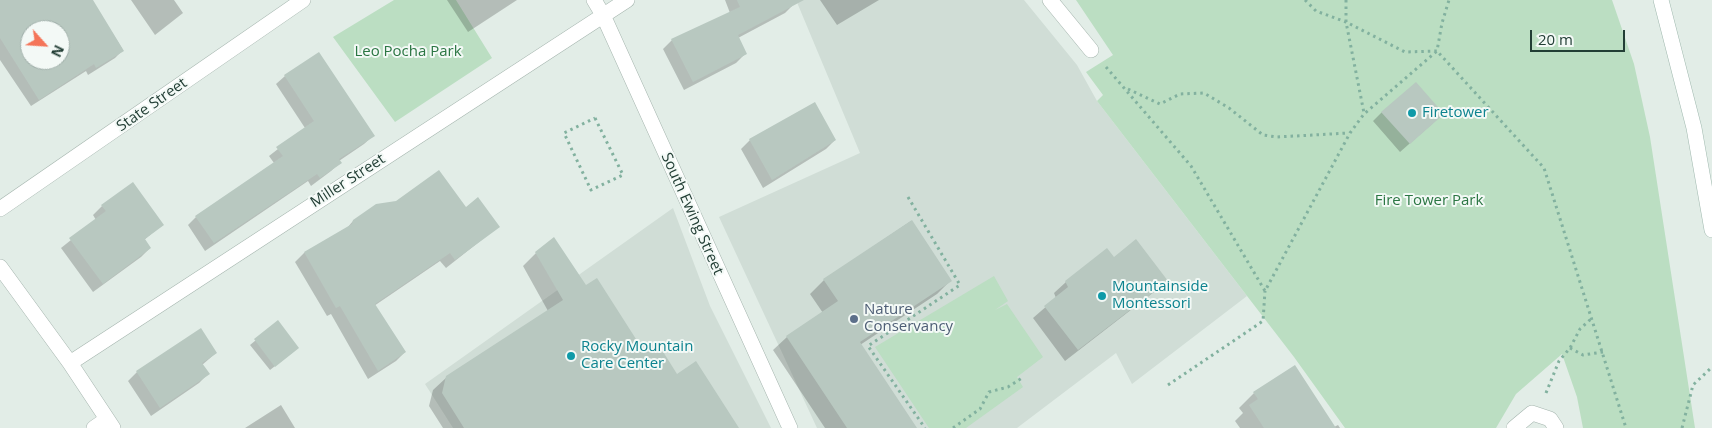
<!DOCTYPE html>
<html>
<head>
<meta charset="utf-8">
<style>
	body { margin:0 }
	#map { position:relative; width:1712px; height:428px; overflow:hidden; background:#e2ede7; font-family:"Open Sans",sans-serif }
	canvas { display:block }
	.north { position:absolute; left:20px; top:20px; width:50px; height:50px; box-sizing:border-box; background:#f3f9f6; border:1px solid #9faea9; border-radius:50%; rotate:116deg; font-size:14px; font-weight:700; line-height:20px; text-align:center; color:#223e35 }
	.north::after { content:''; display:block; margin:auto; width:18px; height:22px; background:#f47559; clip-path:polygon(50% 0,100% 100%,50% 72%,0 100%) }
	.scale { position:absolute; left:1530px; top:30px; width:95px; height:22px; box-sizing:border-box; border:2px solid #223e35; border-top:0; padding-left:6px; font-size:15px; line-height:18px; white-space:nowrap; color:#223e35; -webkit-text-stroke:4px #f3f9f6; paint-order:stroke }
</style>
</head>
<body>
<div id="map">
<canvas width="1712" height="428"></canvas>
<div class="north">N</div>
<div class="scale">20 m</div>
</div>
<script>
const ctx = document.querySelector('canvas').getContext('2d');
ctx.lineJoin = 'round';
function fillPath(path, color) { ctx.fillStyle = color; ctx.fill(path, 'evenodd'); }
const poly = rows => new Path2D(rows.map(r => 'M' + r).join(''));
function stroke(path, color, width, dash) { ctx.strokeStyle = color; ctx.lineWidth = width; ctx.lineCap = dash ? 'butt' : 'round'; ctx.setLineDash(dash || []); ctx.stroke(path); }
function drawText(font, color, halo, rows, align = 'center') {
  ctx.font = font + ' "Open Sans",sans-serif'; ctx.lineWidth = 4; ctx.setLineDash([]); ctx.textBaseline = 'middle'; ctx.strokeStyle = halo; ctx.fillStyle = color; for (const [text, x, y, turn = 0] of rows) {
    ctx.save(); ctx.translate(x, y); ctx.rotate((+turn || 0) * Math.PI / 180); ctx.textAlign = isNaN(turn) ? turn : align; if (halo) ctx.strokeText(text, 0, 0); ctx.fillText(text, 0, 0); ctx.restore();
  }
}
fillPath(poly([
	[796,0,1024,0,1077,65,1097,101,1247,296,1132,384,1116,353,1017,428,817,428,719,217,860,153],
	[673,208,710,306,771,428,453,428,425,384]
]), '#d0ddd6');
fillPath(poly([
	[394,0,456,0,492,58,395,122,333,37],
	[1076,0,1612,0,1634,64,1650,137,1695,428,1583,428,1577,397,1562,354,1516,394,1496,428,1345,428,1294,357,1097,101,1103,95,1086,72,1113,55],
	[994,276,1008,301,995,310,1007,304,1043,357,1017,377,1023,387,966,428,929,428,875,347]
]), '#bbdec2');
fillPath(poly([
	[0,0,92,0,123,50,115,58,88,75,86,71,31,106,0,60],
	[30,30,60,30,60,60,30,60],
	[131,0,174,0,183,13,155,35],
	[447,0,517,0,468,32],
	[725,0,792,0,794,4,785,13,738,38,745,54,736,63,684,90,663,49,672,40,730,13],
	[820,0,879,0,837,25],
	[285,76,373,136,364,144,339,161,340,163,331,171,311,186,308,181,205,251,188,225,196,217,274,163,269,156,305,128,276,84],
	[1382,112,1433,123,1400,152,1373,121],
	[750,140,835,140,826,149,763,188,741,149],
	[102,206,162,225,144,240,150,248,141,257,93,292,61,248,96,220,93,215],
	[466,208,498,227,446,268,440,261,374,306,405,352,396,361,368,379,331,314,327,316,295,262,304,253,347,228,353,221],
	[911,221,950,281,937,294,860,345,915,428,825,428,773,350,787,337,823,313,810,294,824,280],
	[536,253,585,287,643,352,677,375,737,428,443,428,429,406,433,390,447,377,548,311,523,266],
	[1114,259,1166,281,1154,292,1065,361,1033,318,1056,298,1054,293,1066,282],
	[278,322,293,352,270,370,250,345],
	[200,330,216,353,202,365,208,374,199,383,151,416,128,381,137,372],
	[1254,393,1334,427,1338,425,1340,428,1240,428,1235,421,1243,413,1239,408],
	[281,405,295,428,245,428]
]), '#0003');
fillPath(poly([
	[0,0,93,0,124,51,96,68,94,64,39,100,0,38],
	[30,30,60,30,60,60,30,60],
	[737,0,804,0,738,35,747,54,693,82,671,39,740,7],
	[319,52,375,136,339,159,342,163,320,178,317,174,214,243,195,216,283,156,276,147,314,121,284,75],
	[1416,82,1444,114,1410,144,1381,112],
	[815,102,836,140,772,180,749,139],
	[439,170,466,207,478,197,500,227,455,260,450,253,375,304,406,352,378,371,340,306,336,308,304,252,352,224,353,220,376,204,396,201],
	[133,182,164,225,145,239,151,248,103,284,69,238,106,211,101,205],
	[912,220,952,281,860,342,917,428,847,428,786,336,838,301,823,279],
	[554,237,586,285,597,278,643,350,657,342,677,374,696,361,739,428,464,428,442,393,446,376,563,300,535,252],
	[1136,239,1168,281,1078,350,1044,306,1068,287,1065,281,1107,248,1114,257],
	[278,320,299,348,275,367,254,339],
	[201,328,217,353,202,363,210,374,160,408,136,371],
	[1295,365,1336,428,1264,428,1249,405,1258,399,1253,392]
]), '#b8c8c0');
const street = poly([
	[594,0,603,15,790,428],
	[1050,0,1091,50],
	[0,209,303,0],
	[0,267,70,363,113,428],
	[70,363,627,0],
	[94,428,107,419],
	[1514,428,1532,413,1550,419,1556,428]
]);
const secondary = poly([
	[1661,0,1694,128,1712,230]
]);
stroke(street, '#a5b5ae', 16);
stroke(secondary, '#a0b9af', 16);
stroke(poly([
	[1305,0,1316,11,1346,22,1405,52,1437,51,1442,23,1449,0],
	[1346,0,1346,22,1364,113],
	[1106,67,1191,166,1265,291,1350,133,1364,114,1437,51,1544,168,1626,428],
	[1128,89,1160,104,1180,94,1204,93,1229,108,1263,135,1277,137,1349,133],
	[595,118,623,175,591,190,564,133,595,118],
	[908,197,960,285,868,346,925,428],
	[1570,348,1583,355,1603,352],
	[1168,385,1263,321,1265,291],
	[1546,393,1559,361,1570,348,1580,329,1592,318],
	[953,428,980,409,989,392,1008,387,1022,378],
	[1682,428,1693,385,1712,367]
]), '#82b19f', 3, [2.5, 4]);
stroke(street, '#fff', 15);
stroke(secondary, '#fff', 15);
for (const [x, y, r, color] of [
	[1412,113,5,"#0f9aa8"],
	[1102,296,5,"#0f9aa8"],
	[854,319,5,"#5c6f8a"],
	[571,356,5,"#0f9aa8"]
]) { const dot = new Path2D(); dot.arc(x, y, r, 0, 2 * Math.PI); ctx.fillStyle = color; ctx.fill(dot); stroke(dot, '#f3f9f6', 2); }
drawText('15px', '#2b7643', '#f3f9f6', [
	["Leo Pocha Park",408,52],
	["Fire Tower Park",1429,201]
]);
drawText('15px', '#223e35', '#f3f9f6', [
	["State Street",152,105,-35],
	["Miller Street",348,181,-33],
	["South Ewing Street",692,214,66]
]);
drawText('15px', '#0d838f', '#f3f9f6', [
	["Firetower",1422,113],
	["Mountainside",1112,287],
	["Montessori",1112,304],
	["Rocky Mountain",581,347],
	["Care Center",581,364]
], 'left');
drawText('15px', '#4e5e75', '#f3f9f6', [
	["Nature",864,310],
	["Conservancy",864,327]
], 'left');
</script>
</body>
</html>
